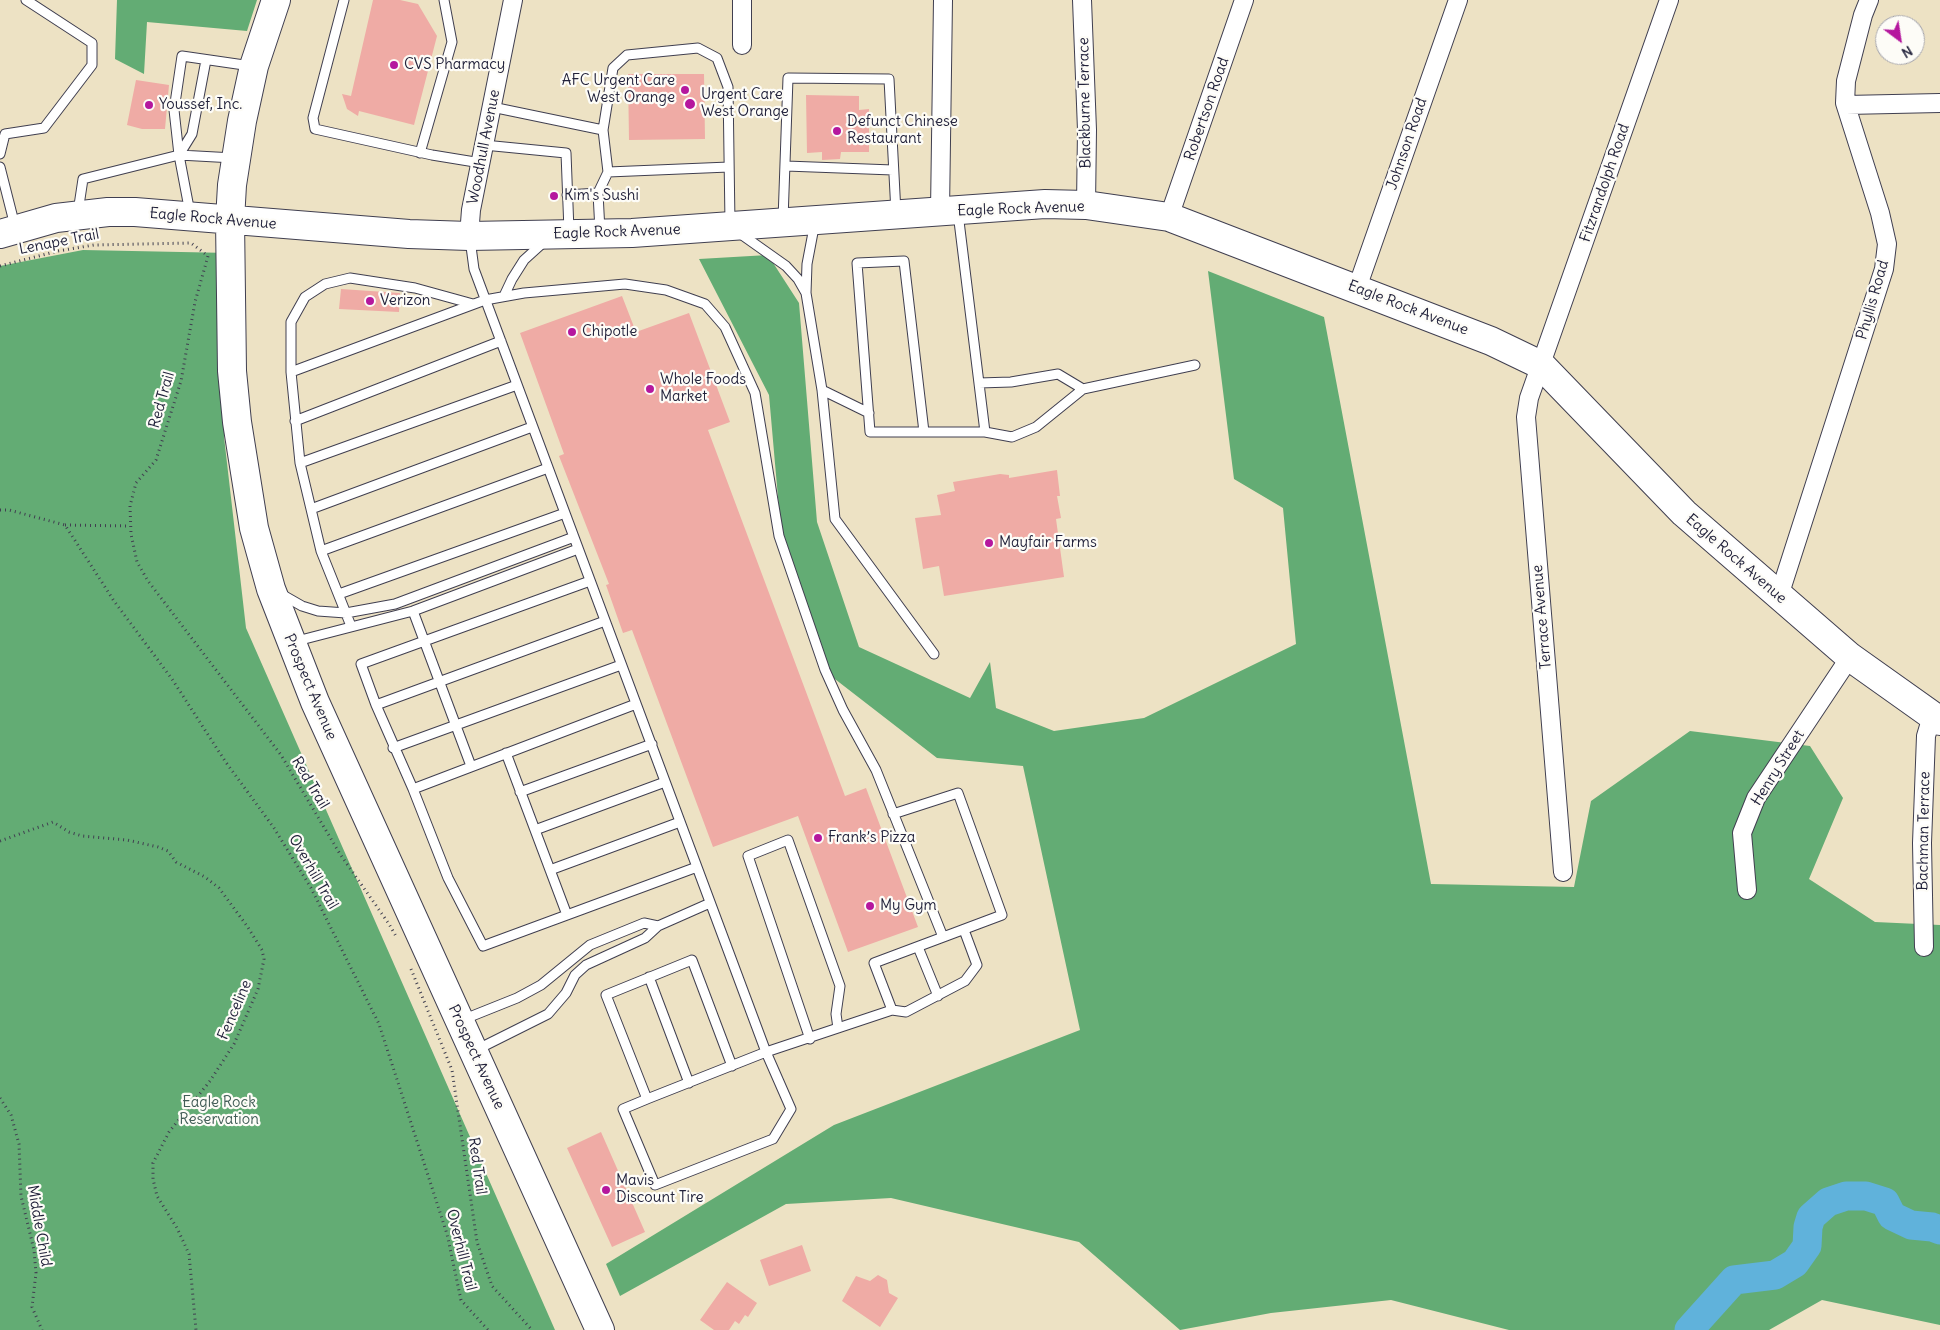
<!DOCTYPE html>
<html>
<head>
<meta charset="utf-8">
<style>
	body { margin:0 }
	#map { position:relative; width:1940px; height:1330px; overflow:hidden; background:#ede2c4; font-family:Delius,sans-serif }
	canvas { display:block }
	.north { position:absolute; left:1875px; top:15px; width:50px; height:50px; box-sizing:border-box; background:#fdfcf7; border:1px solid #a5a5ac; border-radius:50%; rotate:149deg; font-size:14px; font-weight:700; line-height:20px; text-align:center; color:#22223b }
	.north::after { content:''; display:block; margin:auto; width:18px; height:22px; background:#b5179e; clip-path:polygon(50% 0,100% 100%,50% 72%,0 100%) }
</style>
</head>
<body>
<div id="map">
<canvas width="1940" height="1330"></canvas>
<div class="north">N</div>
</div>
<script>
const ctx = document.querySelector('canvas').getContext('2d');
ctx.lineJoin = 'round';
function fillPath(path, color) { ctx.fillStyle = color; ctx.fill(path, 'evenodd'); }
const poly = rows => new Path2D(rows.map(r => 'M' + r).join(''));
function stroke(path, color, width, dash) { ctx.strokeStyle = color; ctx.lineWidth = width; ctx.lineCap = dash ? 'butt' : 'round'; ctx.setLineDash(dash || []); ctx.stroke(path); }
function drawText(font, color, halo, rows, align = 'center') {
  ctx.font = font + ' Delius,sans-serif'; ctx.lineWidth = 4.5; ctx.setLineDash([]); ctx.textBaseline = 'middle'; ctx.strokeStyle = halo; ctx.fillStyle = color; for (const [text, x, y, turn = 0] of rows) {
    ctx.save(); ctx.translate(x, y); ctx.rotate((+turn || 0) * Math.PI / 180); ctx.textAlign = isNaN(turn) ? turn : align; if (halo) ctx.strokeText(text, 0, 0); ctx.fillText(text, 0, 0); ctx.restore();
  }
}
fillPath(poly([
	[117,0,257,0,247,31,147,22,144,74,115,59],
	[83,250,230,253,224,437,246,628,555,1330,0,1330,0,266],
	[768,255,799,303,817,522,859,647,970,698,990,662,996,708,1054,731,1144,718,1296,644,1283,508,1234,479,1208,271,1324,317,1431,884,1574,887,1591,801,1690,731,1810,746,1843,798,1809,879,1875,922,1940,925,1940,1325,1822,1300,1769,1330,1509,1330,1391,1300,1271,1313,1180,1330,1079,1242,891,1198,786,1204,620,1296,606,1264,834,1125,1080,1030,1023,766,937,758,831,676,782,543,769,395,699,259]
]), '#63ac74');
stroke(poly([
	[1689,1330,1734,1280,1775,1275,1795,1263,1807,1246,1808,1227,1811,1217,1828,1202,1846,1196,1866,1196,1885,1202,1892,1216,1911,1225,1932,1227,1940,1230]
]), '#60b2db', 29);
fillPath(poly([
	[373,0,400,0,418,4,437,36,414,125,359,111,358,116,347,109,342,94,351,96],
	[628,74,704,74,705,139,629,140],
	[136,80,169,85,165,129,142,129,127,125],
	[806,95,859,96,859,110,869,109,869,152,841,152,840,159,822,160,822,152,807,153],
	[341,289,400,293,399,312,339,309],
	[622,296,636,332,689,313,730,422,708,430,845,796,866,788,918,927,848,952,798,816,713,847,632,630,623,633,606,585,609,584,559,456,564,454,520,333],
	[1057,470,1060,496,1057,496,1061,518,1056,519,1064,577,944,596,939,566,923,569,915,518,941,515,937,495,955,491,953,482,1000,474,1009,475,1009,478],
	[601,1132,645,1232,612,1247,567,1148],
	[802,1245,811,1271,769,1286,760,1260],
	[878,1275,887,1280,889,1293,898,1298,880,1327,842,1301,856,1276,870,1281],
	[727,1282,757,1303,748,1317,745,1315,739,1324,735,1321,729,1330,714,1330,700,1320]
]), '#efaba5');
const service = poly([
	[344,0,313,118,315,129,432,155,481,163],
	[492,107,603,130],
	[484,145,566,153,569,231],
	[420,153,452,42,444,0],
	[0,154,5,134,44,128,92,65,92,43,26,0],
	[179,155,234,158],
	[786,166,893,170],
	[0,167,15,226],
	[608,172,603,130,613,68,627,55,698,48,717,58,728,87,730,223],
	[567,195,598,193],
	[78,212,83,179,179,155,174,110,182,56,251,66],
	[190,213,179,155,192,134,206,60],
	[783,220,788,78,889,79,896,213],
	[815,222,807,264,806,293,822,390,869,413],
	[600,231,598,193,608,172,729,167],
	[738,232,786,266,798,279,806,293],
	[470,239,474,269,766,1052,791,1109,773,1139,655,1185,623,1109,647,1099],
	[504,296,512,279,524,260,545,241],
	[291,372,485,300,524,293,625,284,666,290,705,304,725,327,755,393,779,536,825,670,843,710,876,770,943,937],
	[979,383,1011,382,1058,374,1083,389],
	[822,390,835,519,934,654],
	[295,421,501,341],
	[924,432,904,261,857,263,870,432,985,432,958,213],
	[985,432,1012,437,1036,427,1083,389,1195,365],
	[300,463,517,385],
	[311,509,532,427],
	[321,551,548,468],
	[590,581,361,664,376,705,413,789,448,878,483,946,697,867],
	[281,594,302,606,318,611,346,613,395,604,574,537],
	[339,594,565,513],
	[413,611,471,766],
	[351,626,321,551,300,463,291,372,291,322,305,297,325,284,350,278,415,288,473,304],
	[293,642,413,611,578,549],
	[376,705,605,621],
	[393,748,621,665],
	[506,753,567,915],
	[413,789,636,704],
	[520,792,652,744],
	[893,814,958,793,1002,915,874,963,892,1010,906,1012,965,981,977,965,964,930],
	[535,830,665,782],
	[550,870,680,822],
	[918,947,938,996],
	[649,977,689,1083],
	[462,1020,517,998,541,985,590,945,644,923,658,926],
	[810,1039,748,856,788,840,840,986,836,1014,838,1028],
	[476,1050,548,1014,566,993,575,975,586,965,645,938,658,926,710,903],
	[732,1066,692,960,606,995,647,1099,766,1052,892,1010]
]);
const minor = poly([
	[742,0,742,45],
	[1082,0,1087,130,1086,205],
	[1846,105,1940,103],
	[940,211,943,0],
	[1169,217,1244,0],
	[469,236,471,210,513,0],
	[1357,288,1458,0],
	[1779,596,1884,269,1887,244,1880,213,1845,103,1846,81,1863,15,1869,0],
	[1563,872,1526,417,1529,398,1669,0],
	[1747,890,1742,833,1756,798,1850,657],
	[1924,947,1922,843,1926,736,1932,716]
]);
const primary = poly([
	[276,0,254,66,242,121,232,185,230,220,232,371,237,422,254,528,271,589,315,702,600,1330],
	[0,234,56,218,108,212,135,212,409,234,469,236,632,233,1045,204,1086,205,1169,217,1491,341,1541,365,1684,513,1850,657,1940,721]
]);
stroke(service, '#403f50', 11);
stroke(minor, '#403f50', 20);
stroke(primary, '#403f50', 30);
stroke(poly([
	[0,266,58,251,94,245,191,243,208,256,195,302,181,381,156,460,136,483,130,506,131,534,137,562,148,581,281,755,340,854,389,924,397,938],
	[0,510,9,510,65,525,114,601,172,679,225,761,274,828,311,888,379,1024,447,1234,461,1300,488,1330],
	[65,525,130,526],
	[0,841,53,822,69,832,82,836,127,840,158,847,168,851,176,862,205,877,219,888,247,926,262,950,264,959,258,989,234,1044,210,1081,169,1132,153,1163,153,1179,157,1196,177,1228,189,1254,196,1330],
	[411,969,452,1070,477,1242,492,1286,532,1330],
	[0,1098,11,1115,19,1144,21,1196,34,1250,36,1273,32,1307,42,1330]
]), '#403f50', 3, [1, 4]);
stroke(service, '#fff', 9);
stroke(minor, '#fff', 18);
stroke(primary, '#fff', 28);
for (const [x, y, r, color] of [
	[394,65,5,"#b5179e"],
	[685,90,5,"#b5179e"],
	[690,104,6,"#b5179e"],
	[149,105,5,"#b5179e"],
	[837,131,5,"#b5179e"],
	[554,196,5,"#b5179e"],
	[370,301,5,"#b5179e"],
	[572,332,5,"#b5179e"],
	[650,389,5,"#b5179e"],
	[989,543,5,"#b5179e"],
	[818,838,5,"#b5179e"],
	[870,906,5,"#b5179e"],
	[606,1190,5,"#b5179e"]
]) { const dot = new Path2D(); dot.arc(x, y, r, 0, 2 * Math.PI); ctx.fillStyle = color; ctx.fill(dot); stroke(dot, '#fdfcf7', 2); }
drawText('15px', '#22223b', '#fdfcf7', [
	["CVS Pharmacy",404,65],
	["AFC Urgent Care",675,81,"right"],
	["West Orange",675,98,"right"],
	["Urgent Care",701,95],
	["West Orange",701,112],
	["Youssef, Inc.",159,105],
	["Defunct Chinese",847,122],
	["Restaurant",847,139],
	["Kim's Sushi",564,196],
	["Verizon",380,301],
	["Chipotle",582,332],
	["Whole Foods",660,380],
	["Market",660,397],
	["Mayfair Farms",999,543],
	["Frank’s Pizza",828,838],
	["My Gym",880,906],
	["Mavis",616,1181],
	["Discount Tire",616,1198]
], 'left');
drawText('15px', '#22223b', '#fdfcf7', [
	["Blackburne Terrace",1085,103,-91],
	["Robertson Road",1207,109,-71],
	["Johnson Road",1407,144,-71],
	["Woodhull Avenue",484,147,-79],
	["Fitzrandolph Road",1605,183,-71],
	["Eagle Rock Avenue",1021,209,-2],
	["Eagle Rock Avenue",213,219,5],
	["Eagle Rock Avenue",617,232,-2],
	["Lenape Trail",59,242,-11],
	["Phyllis Road",1873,300,-74],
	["Eagle Rock Avenue",1408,308,21],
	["Red Trail",162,400,-74],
	["Eagle Rock Avenue",1736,559,41],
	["Terrace Avenue",1542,617,-95],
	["Prospect Avenue",310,687,67],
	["Henry Street",1778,768,-58],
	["Red Trail",310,783,59],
	["Bachman Terrace",1924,831,-89],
	["Overhill Trail",313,872,60],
	["Fenceline",235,1010,-67],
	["Prospect Avenue",476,1057,65],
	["Red Trail",477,1166,82],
	["Middle Child",39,1226,80],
	["Overhill Trail",461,1250,76]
]);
drawText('15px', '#415c56', '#fdfcf7', [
	["Eagle Rock",219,1103],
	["Reservation",219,1120]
]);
</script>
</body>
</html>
